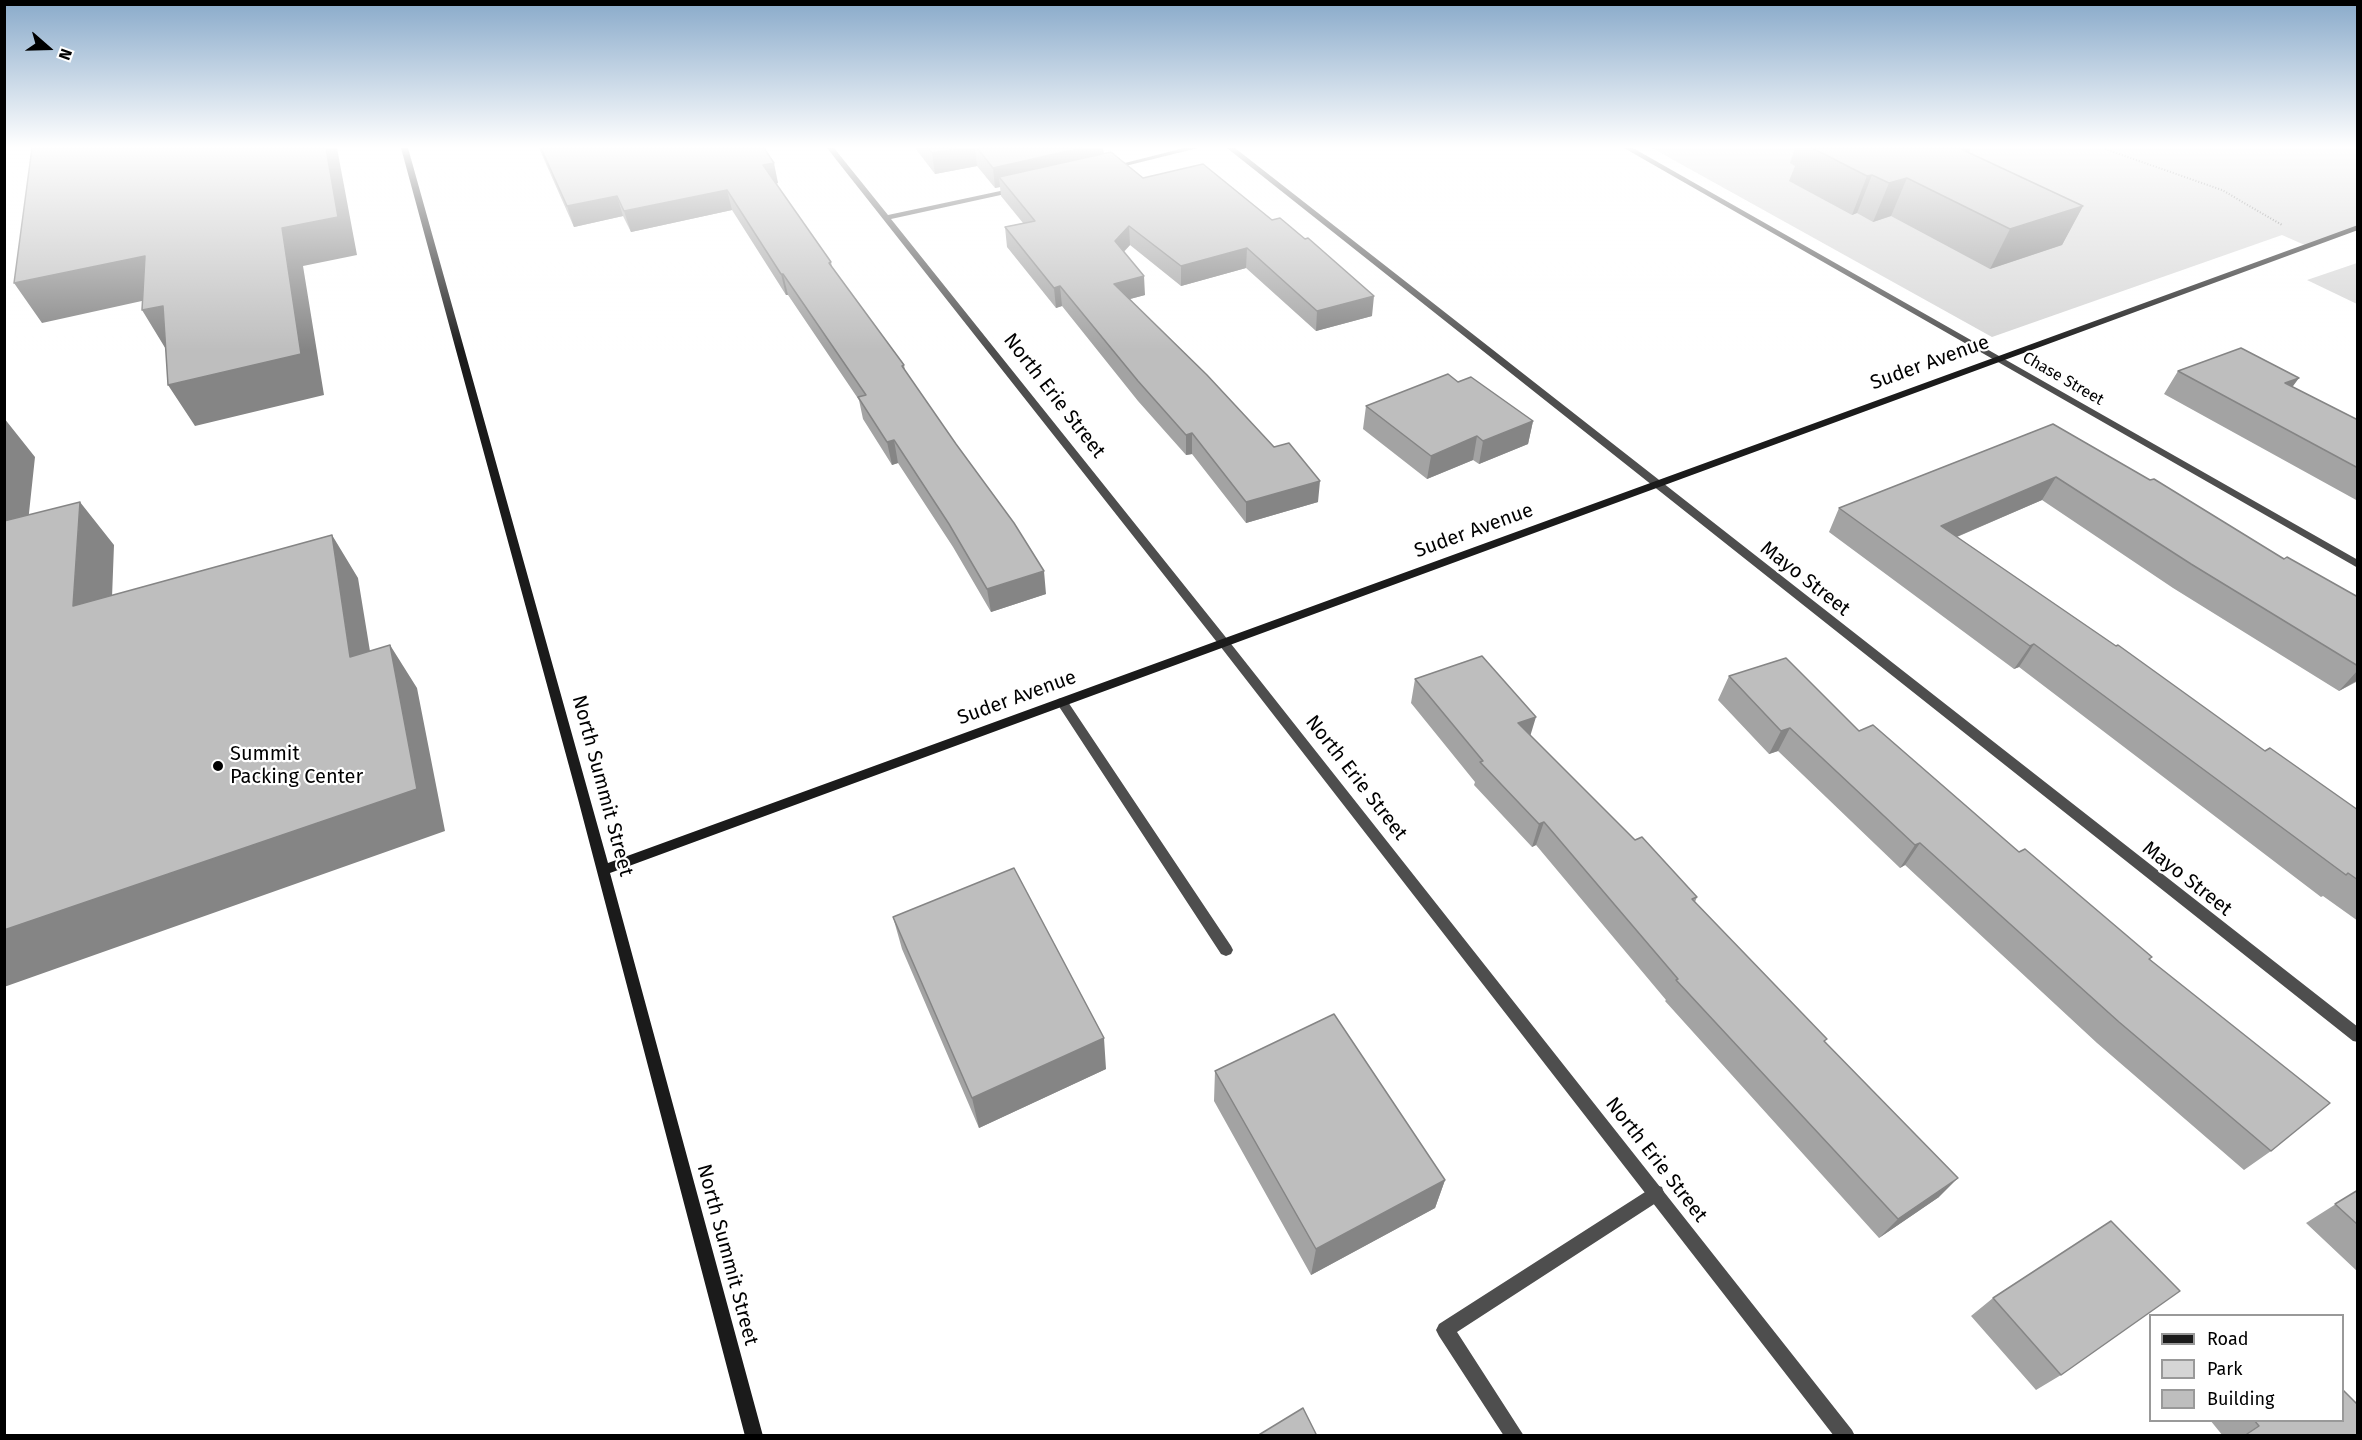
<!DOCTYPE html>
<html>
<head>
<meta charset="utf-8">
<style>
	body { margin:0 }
	#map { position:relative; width:2362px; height:1440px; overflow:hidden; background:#fff; font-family:"Fira Sans",sans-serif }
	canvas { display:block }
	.frame { position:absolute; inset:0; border:6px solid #000; pointer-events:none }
	.legend { position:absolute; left:2149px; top:1314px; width:195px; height:108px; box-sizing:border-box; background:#fff; border:2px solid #999; margin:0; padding:8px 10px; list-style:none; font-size:18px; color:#000 }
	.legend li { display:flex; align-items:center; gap:12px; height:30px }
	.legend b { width:30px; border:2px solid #999 }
	.north { position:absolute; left:18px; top:18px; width:60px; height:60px; -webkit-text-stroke:4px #fff; paint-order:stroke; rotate:110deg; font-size:16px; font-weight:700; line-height:24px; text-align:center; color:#000 }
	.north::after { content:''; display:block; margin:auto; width:21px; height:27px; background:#000; clip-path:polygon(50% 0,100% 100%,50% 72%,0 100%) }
</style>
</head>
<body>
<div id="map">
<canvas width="2362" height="1440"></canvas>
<div class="frame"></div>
<ul class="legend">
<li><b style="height:8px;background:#1b1b1b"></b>Road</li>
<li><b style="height:16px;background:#d5d5d5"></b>Park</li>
<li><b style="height:16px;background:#bebebe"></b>Building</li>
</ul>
<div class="north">N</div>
</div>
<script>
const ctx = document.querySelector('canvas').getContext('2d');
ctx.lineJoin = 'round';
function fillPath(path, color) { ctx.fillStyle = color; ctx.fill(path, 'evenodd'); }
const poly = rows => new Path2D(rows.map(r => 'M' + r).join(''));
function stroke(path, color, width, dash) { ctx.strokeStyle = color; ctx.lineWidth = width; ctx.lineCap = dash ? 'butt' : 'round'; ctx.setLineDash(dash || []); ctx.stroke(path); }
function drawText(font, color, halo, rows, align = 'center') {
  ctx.font = font + ' "Fira Sans",sans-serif'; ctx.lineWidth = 4.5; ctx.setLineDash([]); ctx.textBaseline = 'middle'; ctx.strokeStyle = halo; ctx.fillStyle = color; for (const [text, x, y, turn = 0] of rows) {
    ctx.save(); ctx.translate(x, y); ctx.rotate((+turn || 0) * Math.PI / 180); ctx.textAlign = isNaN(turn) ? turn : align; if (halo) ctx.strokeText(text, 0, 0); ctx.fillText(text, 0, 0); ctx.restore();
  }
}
fillPath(poly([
	[1652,148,2357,148,2357,227,2307,246,2282,235,1992,337],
	[2357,263,2357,304,2307,280]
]), '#d5d5d5');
stroke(poly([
	[2102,148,2222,190,2282,225]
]), '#707070', 2, [1, 2]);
fillPath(poly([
	[1062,698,1066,699,1231,946,1233,950,1231,954,1226,956,1221,954,1058,705,1056,702,1058,699,1062,698],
	[1656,1185,1662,1187,1664,1193,1662,1199,1457,1332,1524,1436,1504,1436,1439,1336,1436,1330,1439,1324,1656,1185]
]), '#4e4e4e');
fillPath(poly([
	[827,148,834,148,888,215,1019,187,1019,191,891,219,1228,640,1852,1430,1855,1436,1834,1436,1220,646,827,148],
	[1184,148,1198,148,1109,170,1105,168,1184,148],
	[1227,148,1235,148,2358,1027,2358,1042,2353,1041,1227,148],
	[1624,148,1633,148,2358,560,2358,568,1624,148]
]), '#4e4e4e');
fillPath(poly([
	[401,148,408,148,608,863,2358,225,2358,230,610,873,763,1436,745,1436,578,799,401,148]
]), '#1b1b1b');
fillPath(poly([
	[539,148,764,148,778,183,776,184,831,262,832,267,904,365,905,370,1046,594,991,612,953,547,898,463,892,465,863,419,859,400,788,295,786,295,732,210,631,232,623,216,574,227],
	[915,148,1103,148,1104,153,1143,178,1372,316,1316,331,1246,268,1181,286,1130,245,1124,252,1145,295,1130,299,1318,502,1246,523,1192,454,1186,455,1138,401,1062,306,1056,308,1007,247,1005,227,1023,223,1001,196,1000,187,995,188,977,166,935,174],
	[1795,148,1971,148,1969,153,2083,206,2062,245,1990,269,1891,216,1873,222,1857,213,1852,215,1789,181,1795,166,1790,163],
	[2178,371,2292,387,2358,420,2358,501,2164,394],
	[1458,382,1533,421,1528,444,1479,464,1473,460,1427,479,1363,429,1366,406],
	[2053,424,2284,559,2358,597,2358,681,2339,691,2173,588,2042,500,1957,537,2265,751,2358,810,2358,921,2323,896,2321,897,2019,667,2014,669,1829,532,1839,508],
	[1729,676,1859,731,2019,852,2150,959,2271,1151,2244,1170,2097,1043,1905,865,1900,868,1778,751,1769,754,1718,700],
	[1415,679,1530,735,1635,840,1697,897,1695,902,1825,1042,1939,1197,1879,1238,1665,1001,1666,1000,1536,845,1532,847,1474,785,1475,782,1411,703],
	[893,917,1106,1069,979,1128,902,949],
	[1215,1071,1445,1180,1435,1208,1311,1275,1214,1101],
	[2358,1190,2358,1272,2306,1223],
	[1993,1298,2061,1375,2036,1390,1971,1316],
	[2210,1420,2343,1420,2356,1436,2223,1436]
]), '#a3a3a3');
fillPath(poly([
	[326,148,337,148,357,255,303,266,324,395,195,426,168,385],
	[958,148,975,148,977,166,935,174,932,153],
	[1081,148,1103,148,1104,164,999,177,1000,187,995,188,993,168],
	[1963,148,1971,148,1955,184,1961,149],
	[774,163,778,183,768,185,763,165],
	[1872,175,1857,213,1852,215,1867,176],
	[1907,178,1891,216,1873,222,1889,183],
	[727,190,732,210,631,232,624,211],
	[617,196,623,216,574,227,567,206],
	[2083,206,2062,245,1990,269,2010,229],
	[1129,226,1130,245,1115,260,1115,241],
	[1247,248,1246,268,1181,286,1181,266],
	[145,256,169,295,42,323,14,283],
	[781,274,783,274,788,295,786,295],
	[1144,276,1145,295,1115,303,1114,284],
	[1060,286,1062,306,1056,308,1054,288],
	[1374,296,1372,316,1316,331,1317,311],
	[163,306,167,351,142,310],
	[2299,378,2282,401,2285,383],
	[4,418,35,457,23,569,4,547],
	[1533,421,1528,444,1479,464,1483,441],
	[1192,433,1192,454,1186,455,1186,435],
	[1477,436,1473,460,1427,479,1431,456],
	[894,440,898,463,892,465,887,442],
	[2056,477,2042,500,1928,549,1941,526],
	[1320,481,1318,502,1246,523,1246,502],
	[80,502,114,545,110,650,73,606],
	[332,535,358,578,378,700,350,657],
	[1044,571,1046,594,991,612,987,589],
	[2034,644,2019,667,2014,669,2030,646],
	[390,645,417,688,445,831,4,987,4,930],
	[2358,670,2358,680,2339,691],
	[1536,717,1529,740,1518,723],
	[1790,728,1778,751,1769,754,1781,731],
	[1544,822,1536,845,1532,847,1539,824],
	[1920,843,1905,865,1900,868,1915,845],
	[1104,1038,1106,1069,979,1128,972,1098],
	[1958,1178,1939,1197,1879,1238,1898,1219],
	[1445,1180,1435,1208,1311,1275,1316,1249]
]), '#858585');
const building = poly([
	[32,148,326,148,338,217,282,228,301,354,168,385,163,306,142,310,145,256,14,283,32,148],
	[541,148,764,148,774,163,763,165,831,262,829,263,904,365,902,366,956,444,1014,523,1044,571,987,589,949,524,894,440,887,442,858,397,866,395,783,274,781,274,727,190,624,211,617,196,567,206,541,148],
	[928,148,958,148,932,153,928,148],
	[977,148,1081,148,993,168,977,148],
	[1812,148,1963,148,1961,149,2083,206,2010,229,1907,178,1889,183,1872,175,1867,176,1812,148],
	[1111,152,1143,178,1203,164,1272,220,1280,218,1305,239,1308,238,1374,296,1317,311,1247,248,1181,266,1129,226,1115,241,1144,276,1114,284,1207,375,1274,447,1289,443,1320,481,1246,502,1192,433,1186,435,1138,381,1060,286,1054,288,1005,227,1035,221,999,177,1111,152],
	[2241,348,2299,378,2285,383,2358,420,2358,468,2178,371,2241,348],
	[1448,374,1458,382,1471,377,1533,421,1483,441,1477,436,1431,456,1366,406,1448,374],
	[2053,424,2150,480,2154,479,2284,559,2287,557,2358,597,2358,666,2191,564,2056,477,1941,526,2116,646,2118,645,2265,751,2270,748,2358,810,2358,880,2348,873,2346,875,2034,644,2030,646,1839,508,2053,424],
	[80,502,73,606,332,535,350,657,390,645,417,789,4,930,4,521,80,502],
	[1482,656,1536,717,1518,723,1635,840,1642,837,1697,897,1692,899,1827,1039,1824,1041,1958,1178,1898,1219,1676,980,1678,979,1544,822,1539,824,1480,762,1483,761,1415,679,1482,656],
	[1786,658,1859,731,1873,725,2019,852,2025,849,2152,957,2149,959,2330,1103,2271,1151,2119,1022,1920,843,1915,845,1790,728,1781,731,1729,676,1786,658],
	[1014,868,1104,1038,972,1098,893,917,1014,868],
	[1334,1014,1445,1180,1316,1249,1215,1071,1334,1014],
	[2358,1190,2358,1225,2335,1204,2358,1190],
	[2111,1221,2180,1291,2061,1375,1993,1298,2111,1221],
	[2343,1390,2358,1405,2358,1434,2356,1436,2244,1436,2259,1426,2254,1420,2343,1420,2343,1390],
	[1303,1408,1317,1436,1257,1436,1303,1408]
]);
fillPath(building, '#bebebe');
stroke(building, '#858585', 1.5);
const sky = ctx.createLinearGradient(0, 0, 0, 350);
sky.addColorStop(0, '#89aaca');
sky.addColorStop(0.42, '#fff');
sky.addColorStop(1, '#ffffff00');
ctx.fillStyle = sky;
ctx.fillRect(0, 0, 2362, 350);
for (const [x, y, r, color] of [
	[218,766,6,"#000"]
]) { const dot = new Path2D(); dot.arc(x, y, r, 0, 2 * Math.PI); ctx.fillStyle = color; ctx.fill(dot); stroke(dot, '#fff', 2); }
drawText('16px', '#000', '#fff', [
	["Chase Street",2063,379,30]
]);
drawText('20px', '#000', '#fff', [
	["Suder Avenue",1930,363,-20],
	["North Erie Street",1054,396,52],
	["Suder Avenue",1474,531,-20],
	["Mayo Street",1805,579,38],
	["Suder Avenue",1017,698,-20],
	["North Erie Street",1356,778,52],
	["North Summit Street",602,786,75],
	["Mayo Street",2187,879,38],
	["North Erie Street",1656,1160,52],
	["North Summit Street",727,1255,75]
]);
drawText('20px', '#000', '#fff', [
	["Summit",230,754],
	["Packing Center",230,777]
], 'left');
</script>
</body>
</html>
